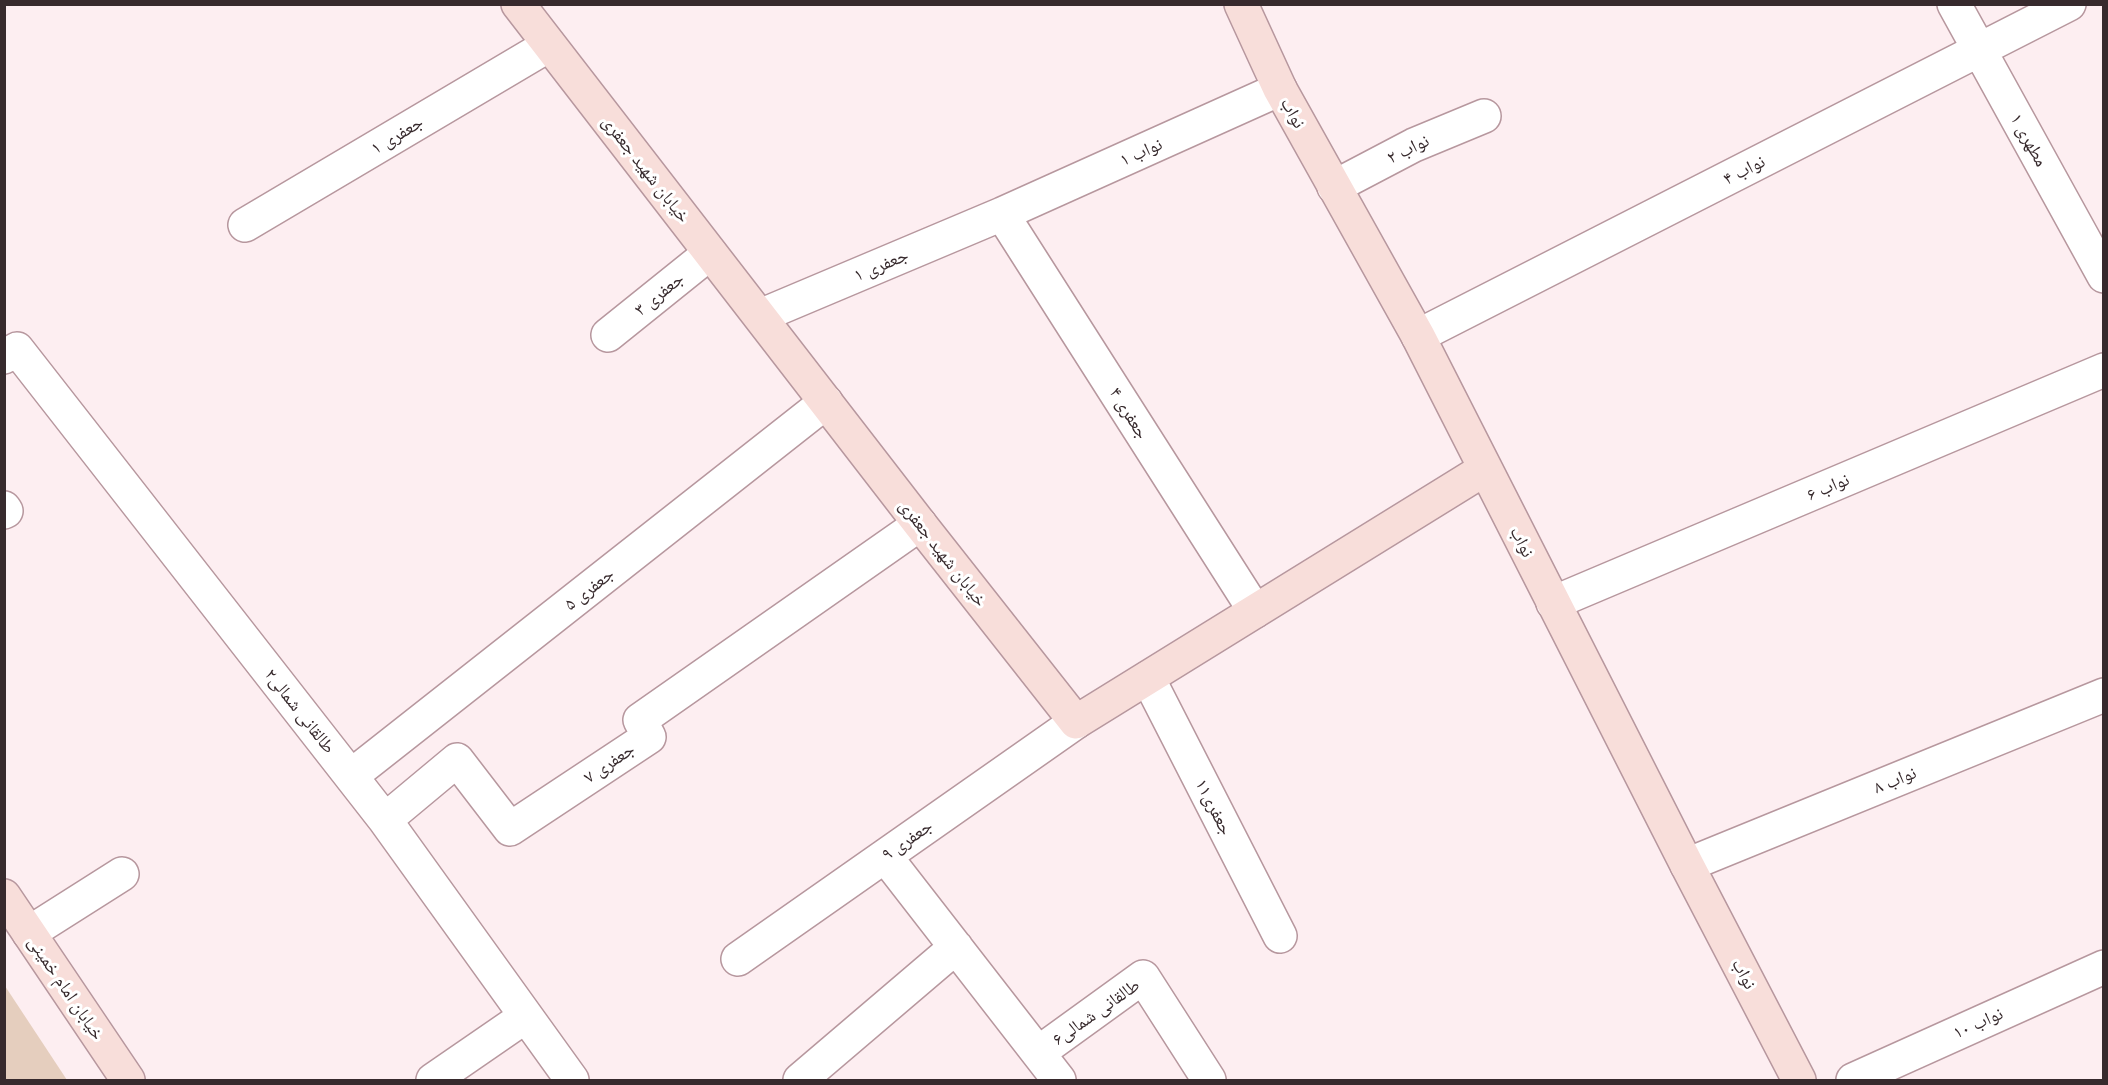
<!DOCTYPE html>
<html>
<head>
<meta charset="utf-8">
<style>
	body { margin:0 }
	#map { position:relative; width:2108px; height:1085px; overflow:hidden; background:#fdeef1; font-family:Lato,sans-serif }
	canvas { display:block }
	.frame { position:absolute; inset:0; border:6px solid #372a2d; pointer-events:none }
</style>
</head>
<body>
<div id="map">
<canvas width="2108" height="1085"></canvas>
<div class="frame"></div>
</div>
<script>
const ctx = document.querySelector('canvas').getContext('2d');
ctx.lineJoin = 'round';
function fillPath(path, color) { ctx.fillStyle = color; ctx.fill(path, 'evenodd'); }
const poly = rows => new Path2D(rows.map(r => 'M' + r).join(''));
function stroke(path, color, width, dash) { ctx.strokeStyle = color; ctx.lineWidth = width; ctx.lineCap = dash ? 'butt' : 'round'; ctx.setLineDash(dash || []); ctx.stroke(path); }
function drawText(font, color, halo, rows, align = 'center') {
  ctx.font = font + ' Lato,"Noto Naskh Arabic",sans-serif'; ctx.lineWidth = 6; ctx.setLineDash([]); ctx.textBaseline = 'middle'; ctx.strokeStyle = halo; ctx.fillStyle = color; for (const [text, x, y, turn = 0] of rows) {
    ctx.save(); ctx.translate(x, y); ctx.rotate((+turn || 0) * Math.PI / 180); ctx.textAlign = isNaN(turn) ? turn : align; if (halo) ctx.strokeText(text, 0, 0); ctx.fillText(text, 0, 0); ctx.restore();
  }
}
fillPath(poly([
	[4,986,5,986,67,1080,5,1080]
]), '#e5cebe');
const street = poly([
	[1954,4,2104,276],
	[1334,187,1414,145,1484,116],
	[1002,214,1255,611],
	[245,225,549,45],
	[760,316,1002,214,1280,89],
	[608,335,710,253],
	[1418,336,2069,4],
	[4,357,17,349,385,820,572,1080],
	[4,508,6,511,4,512],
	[1553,603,2104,370],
	[1148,678,1280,936],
	[351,776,826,402],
	[385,820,457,760,510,829,649,737,640,720,920,524],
	[885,856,1059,1080],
	[1687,865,2104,695],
	[29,933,122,874],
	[738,959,1076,722],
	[1038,1053,1143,977,1209,1080],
	[433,1080,526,1016],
	[800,1080,956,947],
	[1853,1080,2104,967]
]);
const secondary = poly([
	[518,4,920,524,1076,722,1485,469],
	[1241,4,1280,89,1418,336,1687,865,1799,1080],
	[4,896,128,1080]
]);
stroke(street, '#b7979e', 36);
stroke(secondary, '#b7979e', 36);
stroke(street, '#fff', 33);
stroke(secondary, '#f8deda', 33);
drawText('18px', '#372a2d', '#fff', [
	["نواب",1293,113,61],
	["جعفری ۱",397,135,-31],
	["مطهری ۱",2029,140,61],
	["نواب ۲",1408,149,-26],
	["نواب ۱",1141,152,-24],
	["خیابان شهید جعفری",646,169,52],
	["نواب ۴",1744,170,-27],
	["جعفری ۱",881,265,-23],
	["جعفری ۳",659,294,-39],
	["جعفری ۴",1129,413,58],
	["نواب ۶",1828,487,-23],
	["نواب",1522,542,63],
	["خیابان شهید جعفری",943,553,52],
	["جعفری ۵",589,589,-38],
	["طالقانی شمالی۲",300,711,52],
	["جعفری ۷",609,763,-34],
	["نواب ۸",1895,780,-22],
	["جعفری۱۱",1214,807,63],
	["جعفری ۹",907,840,-35],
	["نواب",1744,974,62],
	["خیابان امام خمینی",66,988,56],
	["طالقانی شمالی۶",1096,1012,-35],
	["نواب ۱۰",1978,1023,-24]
]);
</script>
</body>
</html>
